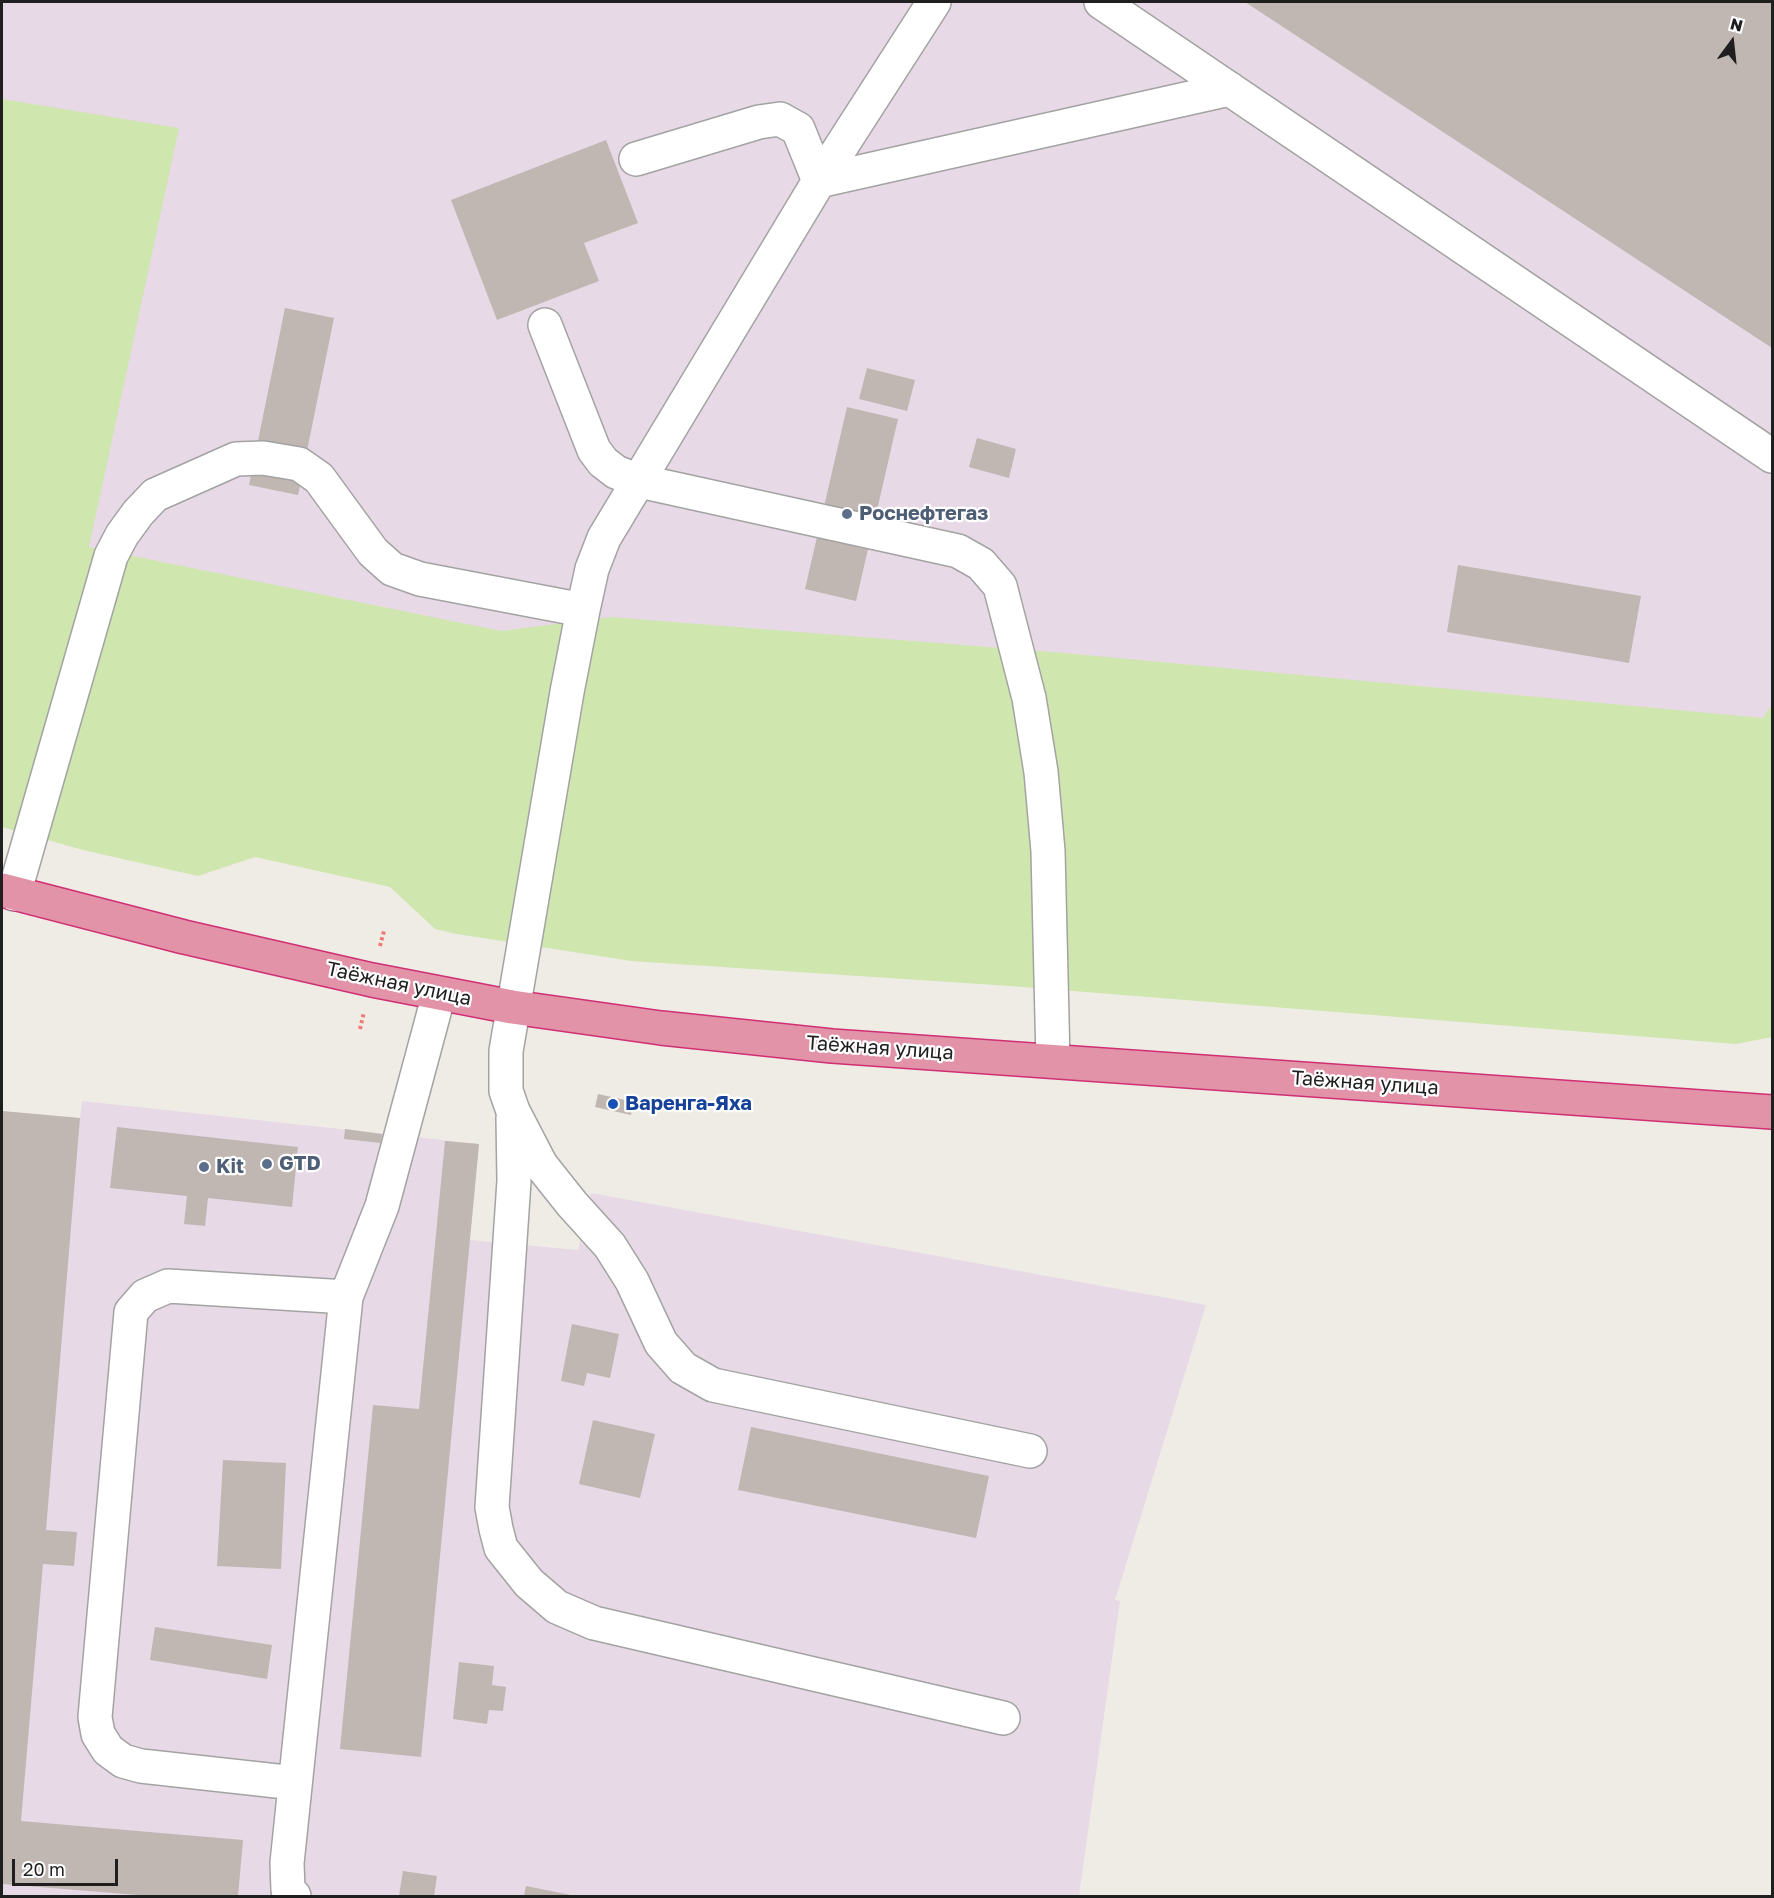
<!DOCTYPE html>
<html>
<head>
<meta charset="utf-8">
<style>
	body { margin:0 }
	#map { position:relative; width:1774px; height:1898px; overflow:hidden; background:#efece6; font-family:"Golos Text",sans-serif }
	canvas { display:block }
	.frame { position:absolute; inset:0; border:3px solid #1f1f1f; pointer-events:none }
	.north { position:absolute; left:1702px; top:12px; width:60px; height:60px; -webkit-text-stroke:4px #fff; paint-order:stroke; rotate:15deg; font-size:16px; font-weight:700; line-height:24px; text-align:center; color:#1f1f1f }
	.north::after { content:''; display:block; margin:auto; width:21px; height:27px; background:#1f1f1f; clip-path:polygon(50% 0,100% 100%,50% 72%,0 100%) }
	.scale { position:absolute; left:12px; top:1859px; width:106px; height:27px; box-sizing:border-box; border:3px solid #1f1f1f; border-top:0; padding-left:8px; font-size:18px; line-height:21px; white-space:nowrap; color:#1f1f1f; -webkit-text-stroke:4px #fff; paint-order:stroke }
</style>
</head>
<body>
<div id="map">
<canvas width="1774" height="1898"></canvas>
<div class="frame"></div>
<div class="north">N</div>
<div class="scale">20 m</div>
</div>
<script>
const ctx = document.querySelector('canvas').getContext('2d');
ctx.lineJoin = 'round';
function fillPath(path, color) { ctx.fillStyle = color; ctx.fill(path, 'evenodd'); }
const poly = rows => new Path2D(rows.map(r => 'M' + r).join(''));
function stroke(path, color, width, dash) { ctx.strokeStyle = color; ctx.lineWidth = width; ctx.lineCap = dash ? 'butt' : 'round'; ctx.setLineDash(dash || []); ctx.stroke(path); }
function drawText(font, color, halo, rows, align = 'center') {
  ctx.font = font + ' "Golos Text",sans-serif'; ctx.lineWidth = 4.5; ctx.setLineDash([]); ctx.textBaseline = 'middle'; ctx.strokeStyle = halo; ctx.fillStyle = color; for (const [text, x, y, turn = 0] of rows) {
    ctx.save(); ctx.translate(x, y); ctx.rotate((+turn || 0) * Math.PI / 180); ctx.textAlign = isNaN(turn) ? turn : align; if (halo) ctx.strokeText(text, 0, 0); ctx.fillText(text, 0, 0); ctx.restore();
  }
}
fillPath(poly([
	[2,2,1772,2,1772,1006,2,741],
	[82,1101,479,1144,470,1240,578,1250,591,1193,1206,1305,1115,1600,1120,1601,1079,1896,2,1896,2,1111,80,1118]
]), '#e8d9e6');
fillPath(poly([
	[2,99,179,128,89,547,501,631,611,617,1064,653,1763,718,1772,704,1772,1037,1736,1044,1010,986,631,961,457,934,435,929,390,887,255,857,198,876,83,850,2,827]
]), '#cfe6af');
fillPath(poly([
	[1245,2,1772,2,1772,348],
	[606,140,638,223,584,243,599,281,497,320,451,200],
	[285,308,334,318,298,495,249,485],
	[867,368,915,380,907,411,859,399],
	[847,407,898,419,856,601,805,589],
	[977,438,1016,449,1009,478,969,467],
	[1458,565,1641,596,1629,663,1447,632],
	[598,1094,634,1102,631,1115,595,1107],
	[2,1111,80,1118,46,1530,77,1532,74,1566,43,1564,21,1821,243,1840,238,1896,150,1896,2,1884],
	[117,1127,298,1147,292,1207,208,1198,205,1226,184,1224,187,1196,110,1188],
	[345,1129,382,1134,381,1143,344,1139],
	[445,1141,479,1144,421,1757,340,1749,373,1405,419,1409],
	[572,1324,619,1334,610,1378,587,1373,584,1386,561,1381],
	[593,1420,655,1434,640,1498,579,1484],
	[751,1427,989,1476,976,1538,738,1490],
	[223,1460,286,1463,281,1569,217,1566],
	[155,1627,272,1645,267,1679,150,1660],
	[459,1662,494,1666,492,1685,506,1687,503,1711,489,1710,487,1724,453,1719],
	[403,1871,437,1876,434,1896,399,1896],
	[526,1886,571,1895,571,1896,524,1896]
]), '#c0b7b3');
const minor = poly([
	[1101,2,1772,456],
	[636,159,759,122,780,119,798,129,819,181,1230,89],
	[545,325,594,450,603,462,616,472,639,481,958,551,981,564,1000,586,1029,698,1041,772,1048,851,1053,1061],
	[583,610,592,569,604,538,819,181,934,2],
	[14,894,111,556,122,535,138,513,155,495,236,459,263,458,299,464,319,478,373,552,392,569,420,579,583,610,567,692,506,1051,506,1091,513,1111,541,1165,572,1204,610,1246,632,1281,661,1343,683,1368,713,1385,1030,1451],
	[513,1118,514,1181,492,1507,496,1529,501,1548,529,1583,557,1607,594,1623,1003,1718],
	[295,1783,141,1766,123,1761,108,1750,98,1734,95,1717,131,1312,145,1296,168,1286,346,1297,382,1206,439,994],
	[294,1896,288,1890,287,1863,346,1297]
]);
const highway = poly([
	[2,890,184,937,372,980,512,1007,661,1028,832,1046,1772,1112]
]);
stroke(minor, '#a3a3a3', 36);
stroke(highway, '#d03073', 36);
stroke(poly([
	[380,946,384,931],
	[360,1029,364,1012]
]), '#f17975', 4, [3, 3]);
stroke(minor, '#fff', 33);
stroke(highway, '#e293a8', 33);
for (const [x, y, r, color] of [
	[847,514,6,"#5c6f8a"],
	[613,1104,6,"#1a4fb4"],
	[267,1164,6,"#5c6f8a"],
	[204,1167,6,"#5c6f8a"]
]) { const dot = new Path2D(); dot.arc(x, y, r, 0, 2 * Math.PI); ctx.fillStyle = color; ctx.fill(dot); stroke(dot, '#fff', 2); }
drawText('bold 20px', '#4e5e75', '#fff', [
	["Роснефтегаз",859,514],
	["GTD",279,1164],
	["Kit",216,1167]
], 'left');
drawText('20px', '#1f1f1f', '#fff', [
	["Таёжная улица",399,984,12],
	["Таёжная улица",880,1048,4],
	["Таёжная улица",1365,1083,4]
]);
drawText('bold 20px', '#164399', '#fff', [
	["Варенга-Яха",625,1104]
], 'left');
</script>
</body>
</html>
